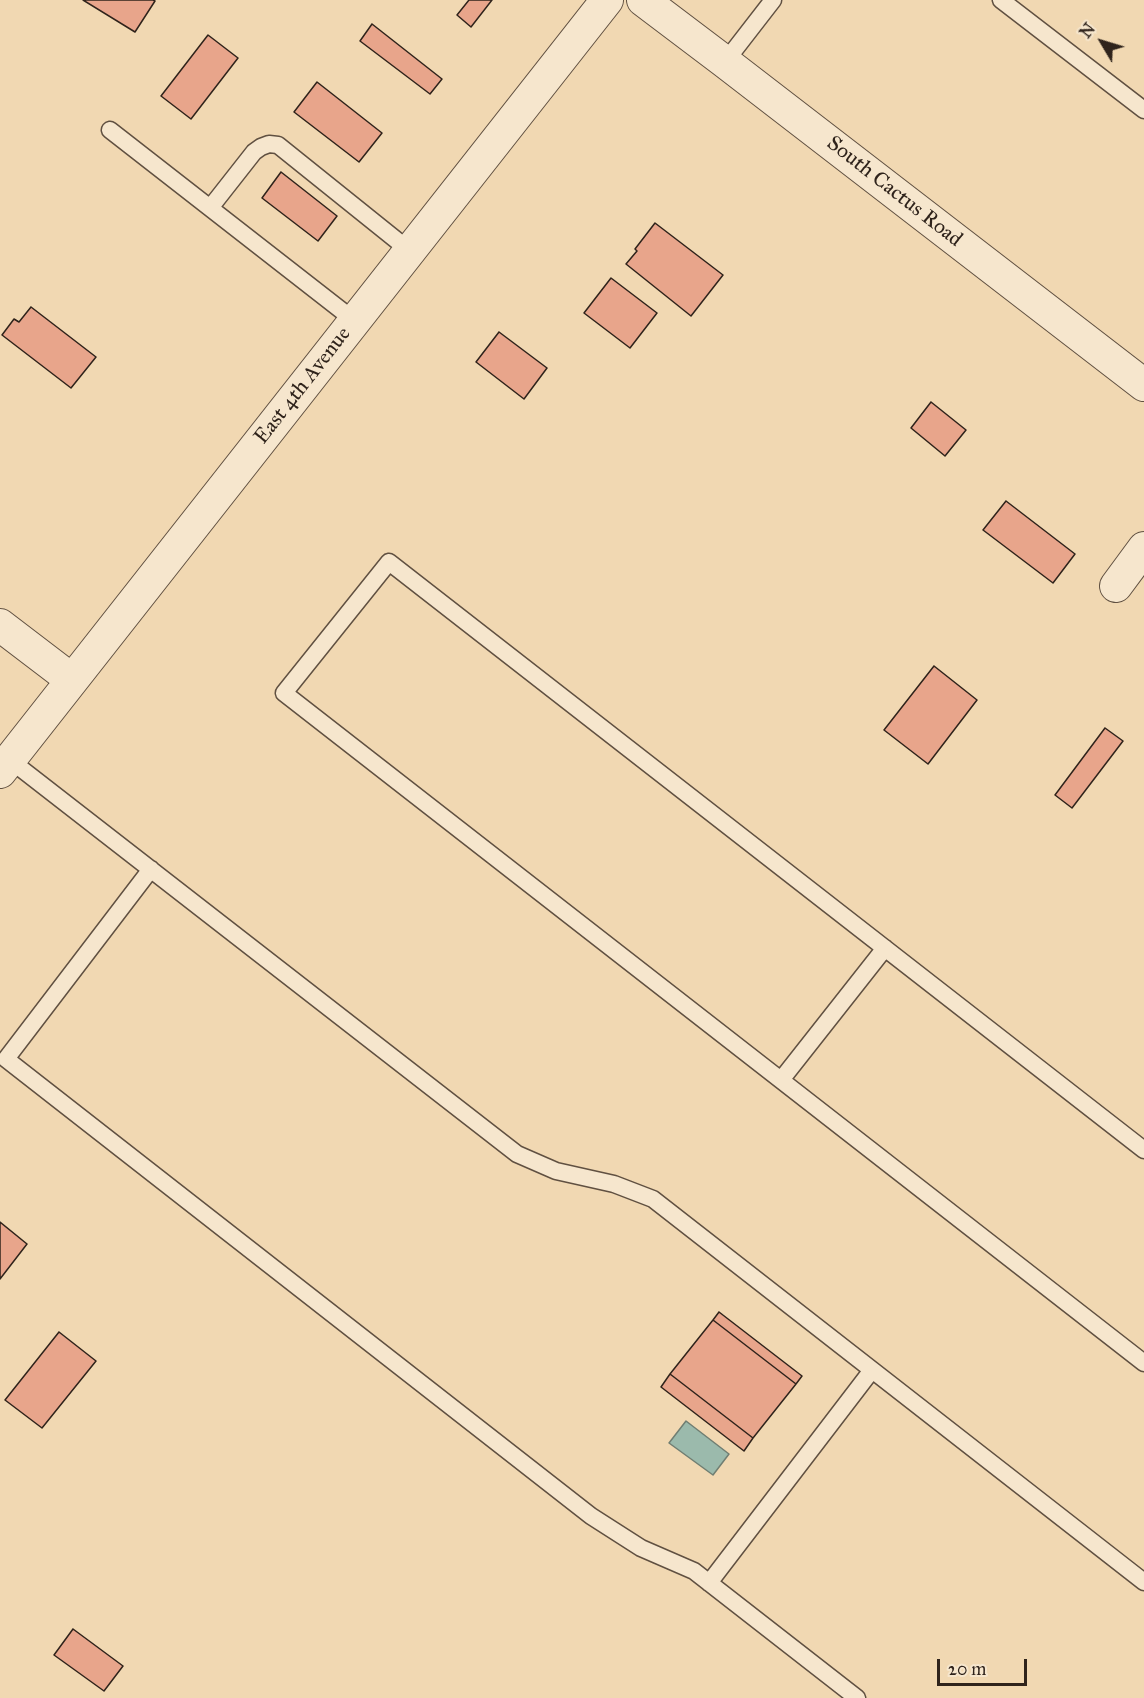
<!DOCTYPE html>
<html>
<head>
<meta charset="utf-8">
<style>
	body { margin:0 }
	#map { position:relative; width:1144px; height:1698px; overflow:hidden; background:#f1d8b2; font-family:"IM FELL Great Primer",serif }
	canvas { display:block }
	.north { position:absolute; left:1072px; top:12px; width:60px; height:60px; -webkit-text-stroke:4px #f6e6cd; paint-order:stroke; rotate:308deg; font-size:16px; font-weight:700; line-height:24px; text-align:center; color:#2f231b }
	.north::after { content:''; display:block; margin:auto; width:21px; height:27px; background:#2f231b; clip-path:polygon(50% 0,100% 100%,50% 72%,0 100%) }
	.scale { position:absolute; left:937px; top:1659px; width:90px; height:27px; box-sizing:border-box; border:3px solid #2f231b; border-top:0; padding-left:8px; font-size:18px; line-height:21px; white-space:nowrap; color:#2f231b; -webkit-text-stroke:4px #f6e6cd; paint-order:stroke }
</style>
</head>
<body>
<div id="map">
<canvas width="1144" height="1698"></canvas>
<div class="north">N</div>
<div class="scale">20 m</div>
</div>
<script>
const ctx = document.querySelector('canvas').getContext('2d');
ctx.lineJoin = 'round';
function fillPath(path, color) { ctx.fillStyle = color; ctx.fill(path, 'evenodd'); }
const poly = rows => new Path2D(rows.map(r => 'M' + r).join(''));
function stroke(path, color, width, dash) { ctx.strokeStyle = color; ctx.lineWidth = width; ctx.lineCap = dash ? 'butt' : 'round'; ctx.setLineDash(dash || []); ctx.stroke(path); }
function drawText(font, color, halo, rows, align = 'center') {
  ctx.font = font + ' "IM FELL Great Primer",serif'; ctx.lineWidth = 6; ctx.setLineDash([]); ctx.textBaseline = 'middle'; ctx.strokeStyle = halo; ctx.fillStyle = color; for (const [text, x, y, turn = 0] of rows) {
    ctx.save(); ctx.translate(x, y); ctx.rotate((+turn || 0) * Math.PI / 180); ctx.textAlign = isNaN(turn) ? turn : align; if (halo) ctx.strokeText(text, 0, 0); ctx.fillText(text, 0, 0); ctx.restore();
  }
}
const water = poly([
	[686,1421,729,1454,713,1475,669,1443,686,1421]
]);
fillPath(water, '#9bbaac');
stroke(water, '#707e72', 1.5);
const building = poly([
	[83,0,153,0,155,1,135,32,83,0],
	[469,0,492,0,471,27,457,15,469,0],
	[372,24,442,79,430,94,360,41,372,24],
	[208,35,238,58,191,119,161,96,208,35],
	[317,82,382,133,359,162,294,112,317,82],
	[281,172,337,216,318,241,262,198,281,172],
	[655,223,723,275,691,316,626,264,637,251,635,249,655,223],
	[611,278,657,313,630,348,584,313,611,278],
	[31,307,96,357,71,388,2,335,14,319,19,322,31,307],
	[499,332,547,368,524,399,476,362,499,332],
	[931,402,966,430,945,456,911,428,931,402],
	[1006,501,1075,554,1053,583,983,530,1006,501],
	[934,666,977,700,928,764,884,730,934,666],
	[1105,728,1123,741,1072,808,1055,795,1105,728],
	[0,1222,27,1244,0,1279,0,1222],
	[719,1312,802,1376,796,1384,713,1320,719,1312],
	[713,1320,796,1384,753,1438,670,1374,713,1320],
	[59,1332,96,1361,42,1428,5,1400,59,1332],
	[670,1374,753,1438,744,1451,661,1387,670,1374],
	[73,1629,123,1666,104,1691,54,1655,73,1629]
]);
fillPath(building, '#e8a58b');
stroke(building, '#2f231b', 1.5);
const lane = poly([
	[1001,0,1144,110],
	[725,62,773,0],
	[110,130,355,321],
	[210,208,254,152,261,147,269,144,278,145,410,251],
	[10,760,517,1154,556,1171,614,1184,653,1199,1144,1582],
	[151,869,6,1059,591,1516,641,1548,694,1571,857,1698],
	[781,1080,885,948],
	[1144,1150,389,562,284,693,1144,1363],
	[709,1583,872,1370]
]);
const street = poly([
	[643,0,725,62,1144,385],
	[1116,586,1144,548],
	[0,625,72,680],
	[0,772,607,0]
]);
stroke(lane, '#605041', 19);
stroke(street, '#605041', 34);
stroke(lane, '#f6e6cd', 16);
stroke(street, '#f6e6cd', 32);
drawText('21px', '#2f231b', '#f6e6cd', [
	["South Cactus Road",894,192,38],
	["East 4th Avenue",303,386,-52]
]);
</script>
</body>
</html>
